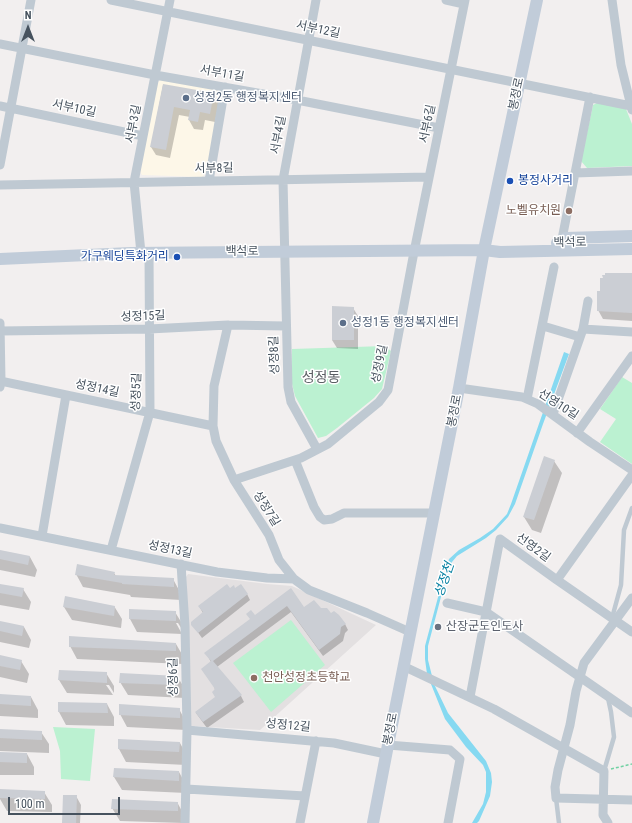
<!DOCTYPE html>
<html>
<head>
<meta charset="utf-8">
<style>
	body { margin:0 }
	#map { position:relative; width:632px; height:823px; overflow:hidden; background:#f2efef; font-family:"Roboto Condensed",sans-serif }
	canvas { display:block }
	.north { position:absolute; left:8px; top:8px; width:40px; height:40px; -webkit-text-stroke:3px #fff; paint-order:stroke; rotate:0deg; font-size:11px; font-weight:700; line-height:16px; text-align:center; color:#46525e }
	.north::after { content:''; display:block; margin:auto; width:14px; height:18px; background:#46525e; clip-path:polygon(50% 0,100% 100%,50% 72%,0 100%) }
	.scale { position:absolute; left:8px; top:797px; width:112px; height:18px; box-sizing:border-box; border:2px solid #46525e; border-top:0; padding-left:5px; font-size:12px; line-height:14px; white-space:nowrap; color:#46525e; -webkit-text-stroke:3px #fff; paint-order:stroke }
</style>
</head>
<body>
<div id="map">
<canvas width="632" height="823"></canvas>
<div class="north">N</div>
<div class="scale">100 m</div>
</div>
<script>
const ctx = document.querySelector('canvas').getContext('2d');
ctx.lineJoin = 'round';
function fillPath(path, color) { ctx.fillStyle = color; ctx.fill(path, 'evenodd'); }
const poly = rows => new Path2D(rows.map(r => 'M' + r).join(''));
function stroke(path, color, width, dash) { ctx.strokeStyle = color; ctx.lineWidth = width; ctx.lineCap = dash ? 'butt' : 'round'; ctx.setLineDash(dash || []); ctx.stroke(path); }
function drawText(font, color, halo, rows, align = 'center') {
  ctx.font = font + ' "Roboto Condensed","Noto Sans KR",sans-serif'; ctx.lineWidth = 3; ctx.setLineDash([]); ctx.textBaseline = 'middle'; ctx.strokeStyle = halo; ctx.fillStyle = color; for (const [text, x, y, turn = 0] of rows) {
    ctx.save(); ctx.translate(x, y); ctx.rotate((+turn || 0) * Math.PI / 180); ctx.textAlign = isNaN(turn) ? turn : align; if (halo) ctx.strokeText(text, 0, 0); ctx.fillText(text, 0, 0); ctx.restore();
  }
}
fillPath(poly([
	[162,79,218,89,220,93,208,171,202,177,142,175,140,172,157,83]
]), '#fdf7e8');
fillPath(poly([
	[188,574,267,584,292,586,376,625,260,730,191,726,186,577]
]), '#e3e0e1');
fillPath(poly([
	[597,103,626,109,632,124,632,166,587,168,581,161,593,105],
	[385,346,391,351,382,389,374,398,337,428,326,436,318,438,295,396,291,380,292,349],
	[622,377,632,383,632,464,600,442,616,419,600,409],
	[291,620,325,665,271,712,233,663],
	[53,727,95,729,90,781,61,779,60,751]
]), '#bbf1d1');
fillPath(poly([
	[564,352,569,354,543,424,515,504,508,517,496,530,486,538,457,556,452,562,446,578,428,646,428,660,434,684,448,713,486,761,491,773,492,782,490,796,479,821,477,823,472,823,483,804,486,792,486,772,483,765,466,747,445,719,427,674,425,659,425,646,441,586,449,559,459,550,480,538,493,529,507,514,511,504]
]), '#86d9f1');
fillPath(poly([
	[163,85,214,94,219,102,215,122,205,120,203,130,194,129,189,120,190,117,179,115,170,158,156,155,151,147],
	[632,274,632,321,603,319,598,310],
	[353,308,358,316,358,349,337,348,332,340],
	[554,461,562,473,541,533,532,530,524,517],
	[0,551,30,557,37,570,35,577,0,570],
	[114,573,116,576,173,579,180,592,181,600,131,597,130,595,83,587,76,574],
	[0,585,23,589,31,602,29,610,0,605],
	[230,589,235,589,247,594,250,600,202,638,192,624,203,613,199,606],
	[291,590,304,608,321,609,331,614,345,624,348,630,345,633,343,641,323,656,291,612,217,667,241,696,244,702,207,728,196,713,216,698,211,662,206,653],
	[114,606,122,619,121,628,72,620,64,607],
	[175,612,183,625,183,631,178,623,176,623,182,634,137,632,130,619],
	[0,622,24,627,31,640,29,648,0,642],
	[176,644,183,656,183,664,77,659,70,646],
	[0,656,21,661,29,674,27,683,0,677],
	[106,673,114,686,114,693,109,685,106,685,113,695,67,693,59,680],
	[177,676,185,689,185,698,128,695,120,682],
	[0,695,31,697,38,710,38,718,0,716],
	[107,704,114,717,114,726,66,725,59,712],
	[179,709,186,722,186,730,127,727,120,714],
	[0,730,41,732,49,744,49,753,0,751],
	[180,743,187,756,186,765,126,762,119,749],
	[0,753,27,754,34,767,34,775,0,775],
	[179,772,186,785,186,793,122,790,114,777],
	[0,790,44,792,52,805,52,812,7,811,0,799],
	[76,796,81,805,80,823,63,823],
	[177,802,184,815,184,823,120,821,112,808]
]), '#0003');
fillPath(poly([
	[163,84,214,93,210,114,200,112,198,122,188,120,190,110,174,107,166,150,150,147],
	[605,273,632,273,632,313,597,311,597,291,600,291,600,278,603,278,602,275,605,275],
	[332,306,354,307,354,340,332,340],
	[544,456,555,460,534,520,523,517],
	[0,550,30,556,28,565,0,559],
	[77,564,115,572,114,575,174,578,174,587,122,584,122,583,75,575],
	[0,584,24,588,22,597,0,593],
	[227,584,230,588,234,585,235,588,241,584,248,594,198,633,191,625,191,622,203,612,198,606],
	[291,588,304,607,314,600,321,608,327,608,331,613,334,611,339,615,346,624,341,627,340,634,319,650,287,606,213,661,242,695,203,722,195,712,215,697,212,692,215,689,201,669,211,661,204,653,250,619,246,614,251,610,255,615],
	[65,596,115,606,114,616,63,607],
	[129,609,176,611,176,621,129,619],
	[0,621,24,626,22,636,0,631],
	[69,636,176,643,176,651,69,647],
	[0,655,22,660,20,670,0,666],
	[59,670,107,672,107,683,58,680],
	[120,673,178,676,178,685,119,683],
	[0,694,31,696,31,706,0,704],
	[58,702,107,703,108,713,58,712],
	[119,704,180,708,180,718,119,715],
	[0,729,42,731,42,740,0,738],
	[118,739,180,742,179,752,118,749],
	[0,752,27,753,27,763,0,762],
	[114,768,179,771,179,781,113,777],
	[0,789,45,791,45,799,0,798],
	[63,795,77,795,76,823,62,823],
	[112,799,178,802,178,811,111,809]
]), '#cbced4');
stroke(poly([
	[611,769,632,764]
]), '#71d1a3', 1.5, [3, 2]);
stroke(poly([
	[612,618,621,585,624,530,632,508],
	[604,771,614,737,611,712,608,698],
	[556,798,559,823]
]), '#bfc9d2', 4.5);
stroke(poly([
	[111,0,631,106],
	[316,0,283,180,288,387,291,402,317,449],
	[446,0,464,4],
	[612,0,621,65,632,110],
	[0,44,155,75,297,100,439,128],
	[0,106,143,136],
	[0,165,31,0],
	[575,173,632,171],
	[209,181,225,87],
	[0,185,429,177],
	[562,239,590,97],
	[141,253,134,182,170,0],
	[0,323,1,381,0,387],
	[228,325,214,386,213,426,216,441,234,480,269,535,279,560,294,579,309,590,367,613,410,632],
	[543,326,580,337],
	[583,329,632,332],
	[0,331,149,329,228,325,286,326],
	[0,381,213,426],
	[459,388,522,397,538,404,590,442,632,470],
	[527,399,554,267],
	[553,414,583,329,588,301],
	[577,433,632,356],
	[295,460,314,507,320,517,324,520,332,519,344,513,434,513],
	[234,480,301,458,328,444,379,402,388,390,414,252,465,0],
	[0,528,217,572,267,578,294,579],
	[42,536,66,395],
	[111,550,150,412,149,253],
	[181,564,185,626,187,730,185,823],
	[557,580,632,632],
	[632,598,584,663,576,691,570,725,558,770,555,787,556,798,632,800],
	[447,603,486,612,632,713],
	[403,666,494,709,604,771,603,815,608,823],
	[470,697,500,539,557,580,632,475],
	[187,730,334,743,386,754],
	[388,745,450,750,460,759,448,823],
	[186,789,305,796],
	[300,823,316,741]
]), '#bfc9d2', 9);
stroke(poly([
	[557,243,566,238,632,236],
	[0,259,131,253,484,250,500,252,632,249],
	[373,823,388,745,459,388,484,250,537,0]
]), '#c1ccd9', 12);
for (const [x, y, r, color] of [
	[186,98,4,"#5c6f8a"],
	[510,181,4,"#1a4fb4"],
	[569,211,4,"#8d6e63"],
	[177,257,4,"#1a4fb4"],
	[343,323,4,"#5c6f8a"],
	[438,627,4,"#6b7280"],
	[254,678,4,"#8d6e63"]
]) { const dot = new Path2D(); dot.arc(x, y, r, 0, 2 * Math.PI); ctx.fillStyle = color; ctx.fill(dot); stroke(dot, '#fff', 1.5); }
drawText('12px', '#46525e', '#fff', [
	["서부12길",318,30,12],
	["서부11길",222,74,10],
	["봉정로",517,94,-78],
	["서부10길",74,109,12],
	["서부3길",134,124,-79],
	["서부6길",428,124,-78],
	["서부4길",279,135,-80],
	["서부8길",214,169,-1],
	["백석로",570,243,-1],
	["백석로",242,252],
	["성정15길",143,317,-2],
	["성정8길",275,355,-92],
	["성정9길",380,364,-78],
	["성정14길",97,389,12],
	["성정5길",137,392,-88],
	["선영10길",558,405,33],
	["봉정로",455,411,-79],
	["성정7길",266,509,58],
	["선영2길",533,548,36],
	["성정13길",170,550,12],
	["성정6길",174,677,-91],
	["성정12길",288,726,5],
	["봉정로",391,729,-79]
]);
drawText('12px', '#4e5e75', '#fff', [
	["성정2동 행정복지센터",194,98],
	["성정1동 행정복지센터",351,323]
], 'left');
drawText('12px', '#164399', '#fff', [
	["봉정사거리",518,181],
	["가구웨딩특화거리",169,257,"right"]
], 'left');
drawText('12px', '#785e54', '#fff', [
	["노벨유치원",561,211],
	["천안성정초등학교",262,678,"left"]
], 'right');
drawText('12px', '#5b616d', '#fff', [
	["산장군도인도사",446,627]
], 'left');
drawText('italic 13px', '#0680a2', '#fff', [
	["성정천",445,580,-71]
]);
drawText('14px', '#5b5f64', '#fff', [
	["성정동",321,378]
]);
</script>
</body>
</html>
